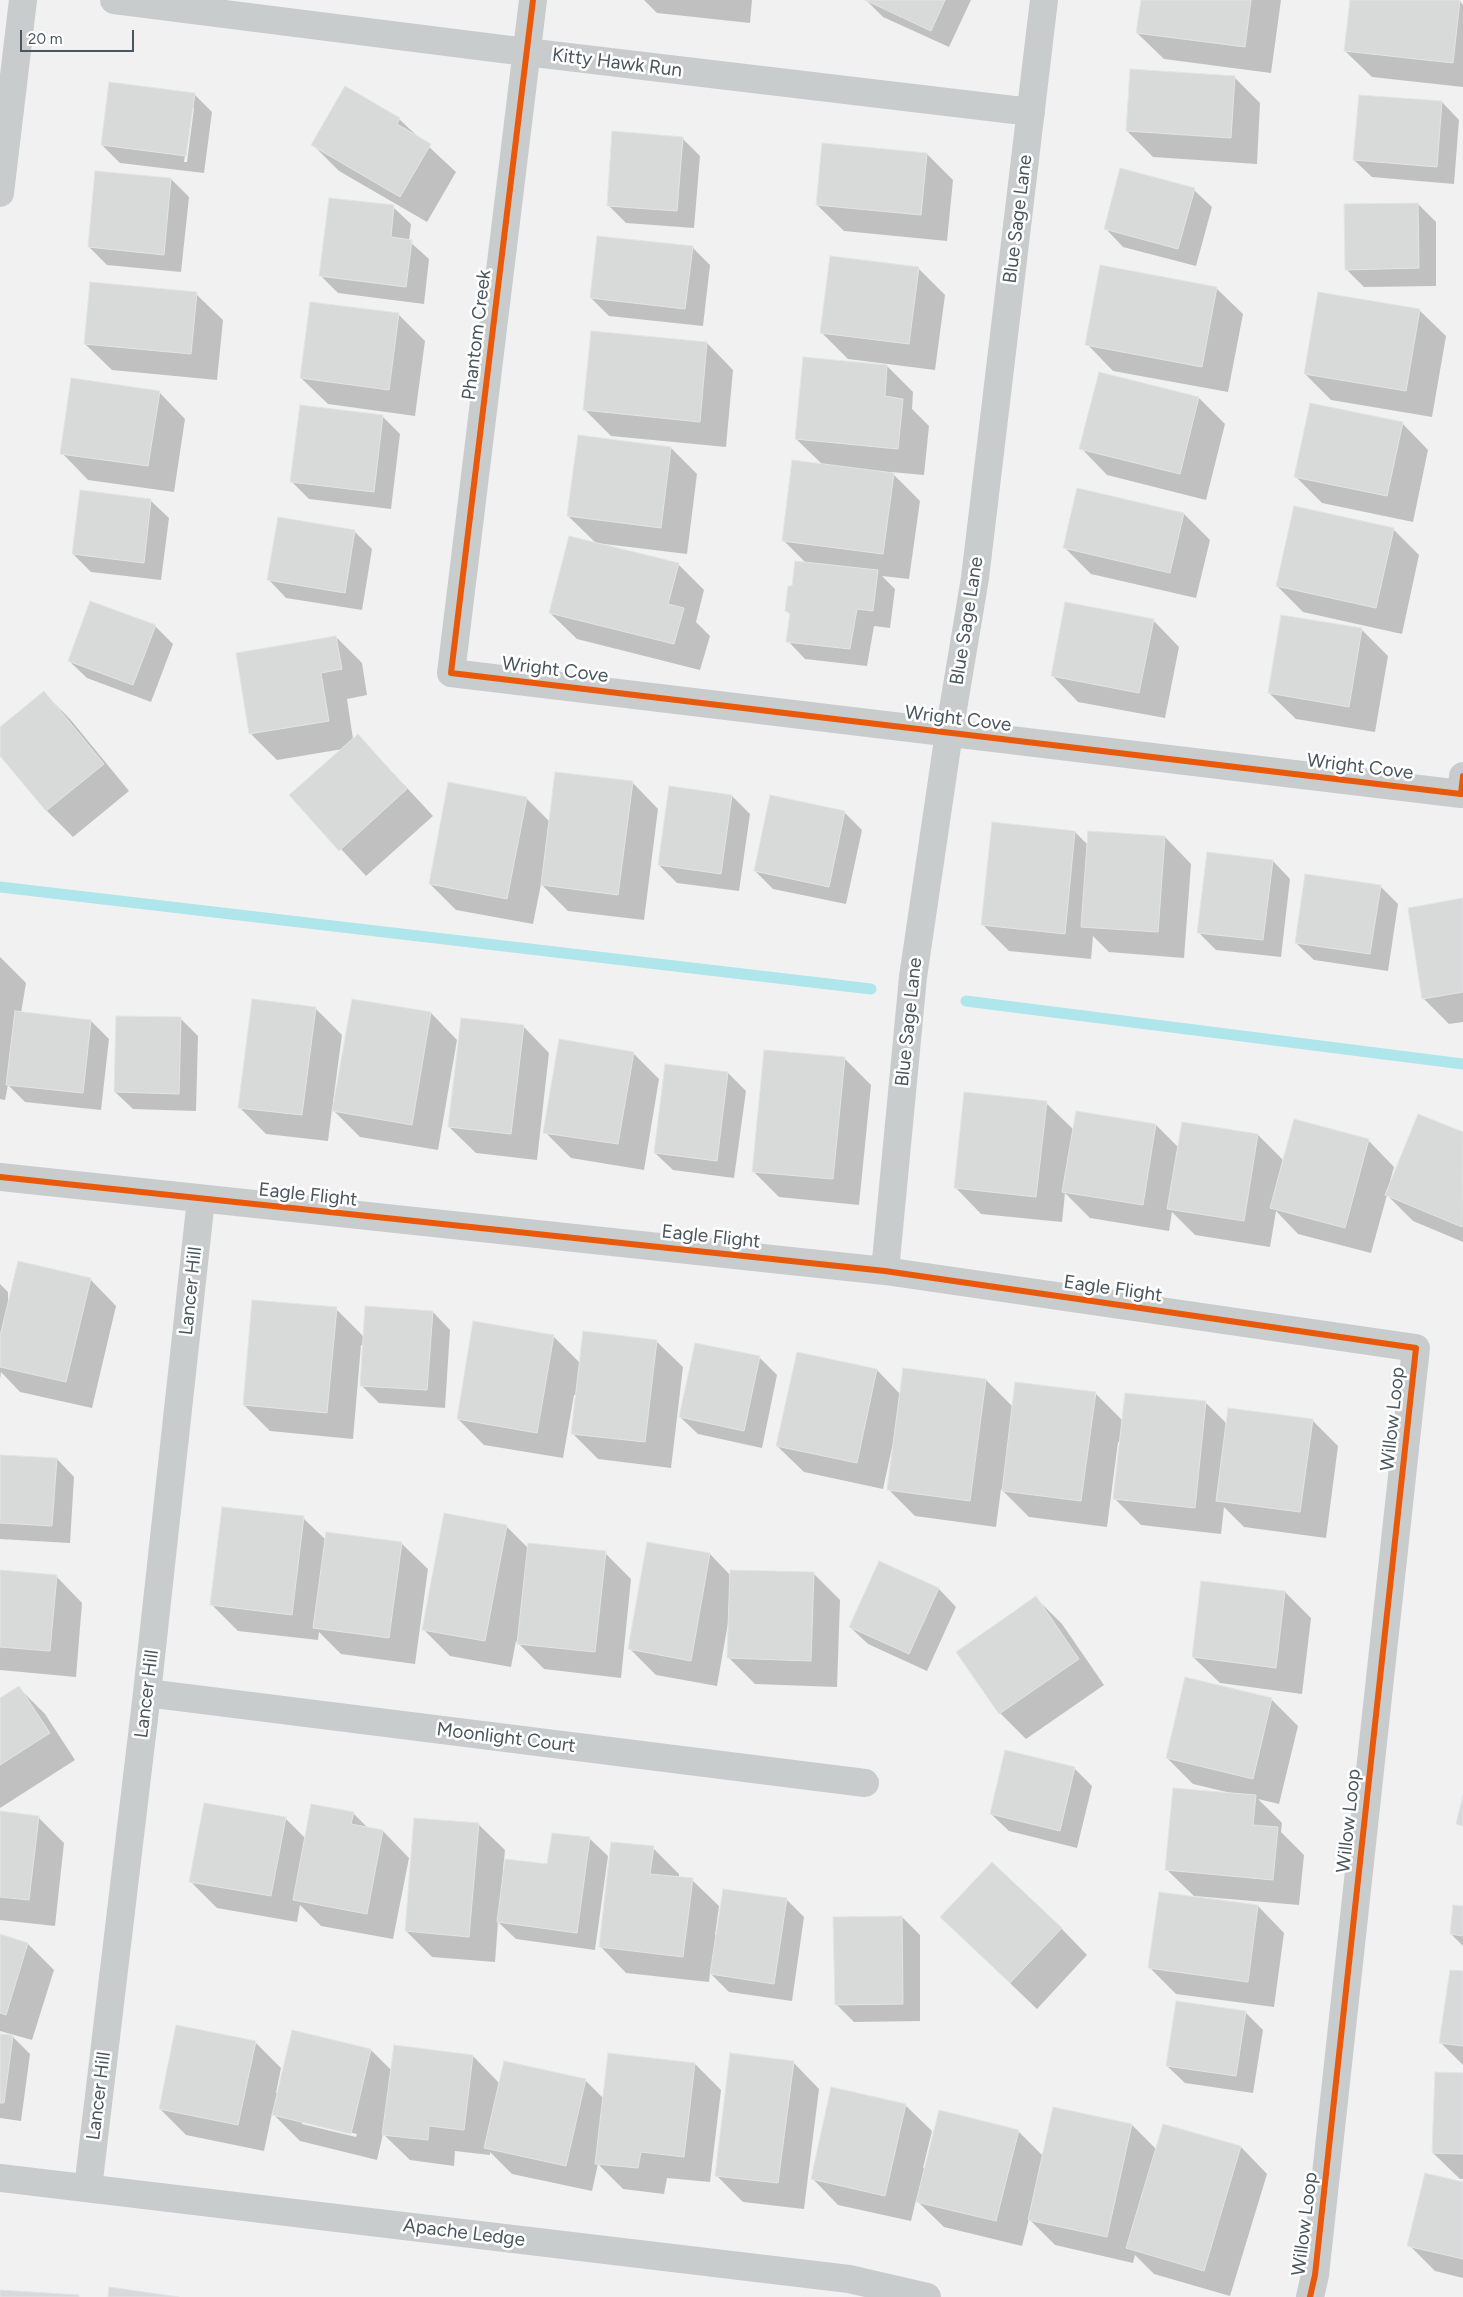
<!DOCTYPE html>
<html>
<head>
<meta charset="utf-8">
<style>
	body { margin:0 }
	#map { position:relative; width:1463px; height:2297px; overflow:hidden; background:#f2f1f1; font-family:Figtree,sans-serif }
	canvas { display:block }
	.scale { position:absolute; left:20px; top:30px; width:114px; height:22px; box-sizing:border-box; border:2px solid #49565d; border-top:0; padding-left:6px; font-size:15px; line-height:18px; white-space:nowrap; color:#49565d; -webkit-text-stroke:4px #fff; paint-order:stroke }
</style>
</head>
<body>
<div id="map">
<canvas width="1463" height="2297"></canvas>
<div class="scale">20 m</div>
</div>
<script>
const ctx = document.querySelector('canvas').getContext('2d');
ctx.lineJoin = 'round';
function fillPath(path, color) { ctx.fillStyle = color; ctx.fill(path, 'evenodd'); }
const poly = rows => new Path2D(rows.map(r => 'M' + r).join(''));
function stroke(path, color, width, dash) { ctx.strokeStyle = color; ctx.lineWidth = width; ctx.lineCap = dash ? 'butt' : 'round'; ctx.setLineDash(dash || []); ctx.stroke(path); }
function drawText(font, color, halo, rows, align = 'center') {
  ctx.font = font + ' Figtree,sans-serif'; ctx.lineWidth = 5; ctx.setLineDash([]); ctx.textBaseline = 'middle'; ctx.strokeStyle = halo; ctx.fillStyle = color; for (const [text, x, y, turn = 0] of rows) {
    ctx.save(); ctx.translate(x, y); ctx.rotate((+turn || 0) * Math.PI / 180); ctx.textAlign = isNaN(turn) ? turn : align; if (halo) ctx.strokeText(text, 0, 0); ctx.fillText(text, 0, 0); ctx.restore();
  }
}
fillPath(poly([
	[644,0,752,0,750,23,657,13],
	[866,0,971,0,949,47,883,17],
	[1142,0,1281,0,1271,73,1164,59,1137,33],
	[1351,0,1460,1,1463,5,1463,87,1372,77,1345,51],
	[1234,77,1260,103,1257,164,1153,157,1127,131],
	[346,88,399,119,456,172,427,222,339,171,313,145],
	[194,94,212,112,204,173,120,163,102,145],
	[192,108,194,108,187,162,184,162],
	[1442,102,1459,120,1454,184,1372,177,1354,160],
	[682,138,700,156,694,228,626,223,608,205],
	[927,154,953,180,947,241,844,231,817,205],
	[171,179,189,197,181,272,107,265,89,247],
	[1194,190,1212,207,1196,266,1123,247,1106,229],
	[1418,204,1436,222,1436,286,1364,287,1346,269],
	[393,207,411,224,409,241,429,259,424,304,338,293,320,275],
	[692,247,710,265,703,326,609,316,591,298],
	[919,269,945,295,935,370,848,359,821,332],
	[1216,288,1243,314,1228,392,1113,371,1087,344],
	[196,294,223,320,217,380,112,370,85,344],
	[312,304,399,315,425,341,415,416,328,404,301,378],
	[1419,310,1446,336,1432,417,1331,400,1305,374],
	[707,343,733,370,726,447,611,436,584,409],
	[887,366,913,392,912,409,929,426,924,475,891,472,920,501,909,579,882,576,895,589,890,628,874,626,867,666,805,659,788,641,791,615,786,611,793,588,806,563,783,540,823,465,796,439],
	[159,392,185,419,174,492,88,480,62,453],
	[1199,398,1225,424,1206,500,1107,475,1081,448],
	[383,417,400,434,391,509,309,499,291,481],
	[1402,423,1428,450,1413,522,1322,503,1295,476],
	[671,448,697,474,687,554,596,543,568,516],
	[81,492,151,501,169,518,161,580,91,572,73,554],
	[1184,514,1210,540,1196,598,1091,574,1064,547],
	[1393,529,1419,555,1402,634,1303,612,1277,586],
	[354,531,372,549,362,610,286,598,269,580],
	[678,564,704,590,696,622,710,636,700,670,577,639,550,613],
	[1282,616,1362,630,1388,656,1375,732,1296,719,1269,693],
	[1153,620,1179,647,1165,718,1078,702,1052,675],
	[155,626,173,644,151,702,87,678,69,661],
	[336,637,362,663,367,695,347,699,353,739,358,735,433,816,366,876,291,795,343,749,277,760,251,734],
	[44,693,70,719,129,791,73,837,46,810,0,754,0,728],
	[632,782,658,809,644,920,568,911,541,884,533,924,456,910,430,884,526,798,550,822],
	[732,796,750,814,739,891,677,883,659,865],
	[844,812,862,830,846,904,773,889,755,871],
	[1075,832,1088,845,1165,837,1191,864,1184,958,1109,952,1093,936,1091,959,1009,951,983,925],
	[1273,861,1290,879,1281,957,1216,950,1198,932],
	[1380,886,1398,904,1388,971,1314,960,1296,943],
	[1463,900,1463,1022,1449,1024,1423,998],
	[0,957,26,983,21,1013,91,1021,109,1039,101,1110,25,1102,8,1085,5,1100,0,1099],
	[315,1008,342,1035,333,1102,335,1103,431,1013,457,1040,438,1150,360,1137,332,1109,328,1141,266,1134,239,1107],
	[180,1018,198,1036,196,1111,133,1109,115,1092],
	[523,1026,549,1053,537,1160,476,1153,449,1127],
	[633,1053,659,1079,644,1170,571,1158,545,1132],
	[844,1058,871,1085,859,1205,779,1197,753,1171],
	[728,1073,746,1091,734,1178,673,1170,655,1153],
	[1046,1103,1074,1130,1077,1112,1156,1125,1179,1148,1258,1135,1284,1161,1368,1140,1394,1167,1390,1181,1392,1182,1419,1116,1463,1134,1463,1242,1413,1221,1387,1195,1371,1253,1298,1234,1276,1211,1270,1247,1195,1235,1172,1212,1169,1231,1090,1218,1065,1193,1062,1222,981,1214,955,1187],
	[90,1279,116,1306,92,1408,20,1392,1,1372,0,1379,0,1284,8,1292,8,1307],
	[336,1309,364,1337,433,1312,450,1330,445,1408,379,1403,361,1385,364,1346,361,1345,353,1439,270,1431,244,1405],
	[553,1336,580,1363,656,1341,683,1367,671,1468,598,1459,572,1433,576,1395,574,1395,563,1458,484,1445,458,1419],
	[798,1354,877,1370,901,1395,986,1380,1013,1407,1095,1393,1123,1421,1206,1403,1227,1424,1312,1420,1338,1446,1326,1538,1244,1527,1224,1507,1221,1534,1141,1525,1115,1499,1121,1442,1118,1442,1107,1527,1029,1517,1001,1489,996,1527,915,1516,889,1490,895,1443,893,1443,883,1489,804,1472,777,1446],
	[759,1357,777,1375,762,1448,698,1434,680,1417],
	[0,1456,57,1459,74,1477,70,1543,0,1539],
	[303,1518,326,1540,401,1543,428,1569,415,1664,341,1654,319,1632,318,1640,238,1631,212,1605],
	[506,1526,528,1548,605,1553,631,1579,621,1678,544,1669,516,1641,511,1667,450,1656,424,1630],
	[710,1554,731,1576,813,1573,840,1600,837,1687,755,1684,729,1658,728,1623,717,1686,656,1675,630,1649],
	[0,1571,56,1576,82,1603,76,1677,0,1670],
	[1203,1582,1285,1592,1311,1618,1302,1694,1220,1683,1193,1657],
	[939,1589,956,1607,927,1671,868,1644,850,1627],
	[1036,1598,1062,1624,1104,1685,1026,1739,1000,1713],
	[19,1688,45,1714,75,1760,0,1808,0,1700],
	[1271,1699,1298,1726,1279,1804,1258,1799,1282,1823,1281,1832,1304,1855,1299,1905,1194,1896,1166,1869,1231,1793,1193,1784,1167,1758],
	[1074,1768,1092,1786,1077,1848,1009,1831,991,1814],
	[0,1813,38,1817,64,1843,55,1926,0,1920],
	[353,1813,369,1829,383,1831,409,1858,393,1939,321,1926,300,1905,297,1922,217,1908,191,1882,285,1818,306,1839],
	[478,1824,505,1850,503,1870,548,1866,553,1834,590,1839,608,1856,595,1950,516,1939,498,1922,495,1962,432,1957,406,1931],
	[653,1848,679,1874,679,1878,692,1880,719,1906,715,1935,787,1900,804,1917,792,2001,729,1992,710,1973,709,1982,626,1973,600,1946],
	[1258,1906,1284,1933,1274,2007,1176,1994,1150,1968],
	[1463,1908,1463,1946,1451,1934],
	[902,1917,920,1935,920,2021,854,2022,836,2004],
	[941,1917,1061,1928,1087,1955,1037,2009],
	[0,1936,28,1944,54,1970,32,2040,0,2031],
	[1463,1973,1463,2065,1440,2042],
	[1246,2013,1263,2030,1253,2093,1185,2083,1167,2066],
	[0,2035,12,2036,30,2054,21,2121,0,2118],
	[255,2042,281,2068,276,2093,278,2093,371,2050,392,2071,473,2056,500,2084,585,2080,604,2099,695,2064,721,2090,710,2182,667,2178,664,2194,623,2189,598,2164,592,2191,512,2174,490,2152,490,2155,455,2151,454,2166,410,2160,383,2134,377,2160,300,2141,272,2113,264,2151,186,2135,160,2109],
	[302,2121,357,2134,356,2137,302,2124],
	[793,2062,819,2089,804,2209,743,2202,716,2175],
	[1463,2074,1463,2179,1460,2179,1433,2153],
	[905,2105,932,2131,923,2168,926,2169,1018,2131,1043,2156,1054,2108,1132,2125,1157,2150,1164,2125,1241,2147,1267,2174,1230,2296,1154,2274,1135,2255,1133,2263,1055,2245,1029,2219,1022,2246,944,2227,916,2200,911,2221,838,2205,812,2178],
	[1463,2183,1463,2278,1435,2271,1409,2245]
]), '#0003');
stroke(poly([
	[0,887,871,989],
	[966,1001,1463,1064]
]), '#aee6eb', 11);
const building = poly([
	[865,0,945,0,931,31,865,0],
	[1141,0,1251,0,1245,47,1136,33,1141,0],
	[1350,0,1460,0,1453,63,1344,51,1350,0],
	[1130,69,1235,76,1231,138,1126,131,1130,69],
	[109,82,195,93,186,156,101,145,109,82],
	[345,86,400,118,397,124,431,144,400,197,311,145,345,86],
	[1359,95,1442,101,1437,167,1353,160,1359,95],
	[612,131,683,137,677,211,607,206,612,131],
	[822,143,927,153,921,215,816,205,822,143],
	[1120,168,1195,188,1178,249,1104,229,1120,168],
	[95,171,171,178,164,255,88,247,95,171],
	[329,198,394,205,391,237,412,240,406,287,319,276,329,198],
	[1418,203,1419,268,1345,270,1344,204,1418,203],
	[597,236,693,246,685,309,590,298,597,236],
	[830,256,919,267,909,344,820,333,830,256],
	[1100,265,1217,287,1202,367,1085,345,1100,265],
	[90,282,197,292,191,354,84,344,90,282],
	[1318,292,1420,309,1406,391,1304,374,1318,292],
	[310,302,399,313,389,390,300,378,310,302],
	[591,331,707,342,700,422,583,410,591,331],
	[803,357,887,365,885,396,903,399,898,449,795,439,803,357],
	[1099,372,1199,397,1180,474,1079,449,1099,372],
	[71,378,160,391,148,466,60,454,71,378],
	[1310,403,1403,422,1387,496,1294,477,1310,403],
	[300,405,383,415,374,492,290,482,300,405],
	[578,435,671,447,661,528,567,516,578,435],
	[792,460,894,473,883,554,782,541,792,460],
	[1077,488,1184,513,1170,573,1063,548,1077,488],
	[80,490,151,499,144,563,72,554,80,490],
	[1294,506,1394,528,1376,608,1276,586,1294,506],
	[278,517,355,530,345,593,267,580,278,517],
	[569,536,679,563,668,604,684,608,674,644,549,613,569,536],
	[795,561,878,570,873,611,857,609,850,649,786,642,790,613,785,611,788,586,792,586,795,561],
	[90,601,156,625,133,685,68,661,90,601],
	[1065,602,1154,619,1139,693,1051,676,1065,602],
	[1281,615,1362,628,1349,707,1268,693,1281,615],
	[336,636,342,669,321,673,329,721,249,734,236,653,336,636],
	[44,691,104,764,46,811,0,756,0,727,44,691],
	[358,734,407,789,339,851,289,795,358,734],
	[555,772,633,781,618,895,541,885,555,772],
	[448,782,527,797,507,899,429,884,448,782],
	[669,786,732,795,721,874,658,865,669,786],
	[770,795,845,811,829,887,754,871,770,795],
	[992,822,1075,831,1065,934,981,925,992,822],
	[1088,831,1165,836,1158,932,1081,927,1088,831],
	[1207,852,1273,860,1263,940,1197,933,1207,852],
	[1305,874,1381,885,1370,954,1295,943,1305,874],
	[1463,898,1463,992,1422,999,1408,908,1463,898],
	[252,999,316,1007,302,1115,238,1108,252,999],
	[352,999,431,1012,412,1125,332,1111,352,999],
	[15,1011,91,1020,83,1093,6,1085,15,1011],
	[116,1016,181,1017,179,1094,114,1092,116,1016],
	[461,1018,524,1025,511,1134,448,1127,461,1018],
	[559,1039,634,1052,618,1144,543,1133,559,1039],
	[764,1050,845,1057,833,1179,752,1172,764,1050],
	[665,1064,728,1072,717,1161,654,1153,665,1064],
	[964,1092,1047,1101,1036,1197,954,1188,964,1092],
	[1076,1111,1156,1124,1143,1205,1062,1192,1076,1111],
	[1418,1114,1463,1132,1462,1227,1385,1195,1418,1114],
	[1294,1119,1369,1139,1345,1228,1270,1208,1294,1119],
	[1182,1122,1258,1134,1244,1221,1167,1209,1182,1122],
	[18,1261,91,1278,66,1382,0,1367,0,1336,18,1261],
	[252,1300,337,1307,327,1413,243,1405,252,1300],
	[365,1306,433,1311,427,1390,360,1386,365,1306],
	[473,1321,554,1335,537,1433,457,1419,473,1321],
	[583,1331,657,1340,645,1442,571,1434,583,1331],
	[695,1343,760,1356,744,1431,679,1417,695,1343],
	[797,1352,877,1369,857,1463,776,1446,797,1352],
	[903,1368,986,1379,970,1501,887,1490,903,1368],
	[1015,1382,1096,1392,1081,1501,1002,1491,1015,1382],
	[1125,1393,1206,1401,1195,1508,1113,1499,1125,1393],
	[1228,1408,1313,1419,1300,1512,1216,1501,1228,1408],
	[0,1455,57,1458,52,1526,0,1523,0,1455],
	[222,1507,304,1516,292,1615,210,1605,222,1507],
	[444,1513,507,1525,485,1641,422,1630,444,1513],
	[326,1532,402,1542,389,1638,313,1628,326,1532],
	[647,1542,710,1553,691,1661,628,1649,647,1542],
	[528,1543,606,1551,595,1652,517,1644,528,1543],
	[879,1561,939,1588,909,1654,849,1627,879,1561],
	[0,1570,57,1575,50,1651,0,1647,0,1570],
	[730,1570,814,1572,811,1661,727,1658,730,1570],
	[1201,1581,1285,1591,1276,1668,1192,1657,1201,1581],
	[1036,1596,1079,1659,999,1714,956,1652,1036,1596],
	[1185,1677,1272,1698,1253,1779,1166,1758,1185,1677],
	[19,1686,50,1733,0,1765,0,1698,19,1686],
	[1005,1750,1075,1767,1060,1831,990,1814,1005,1750],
	[1173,1788,1256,1795,1253,1825,1278,1827,1273,1880,1165,1870,1173,1788],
	[1463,1795,1463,1826,1456,1824,1463,1795],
	[204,1803,286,1817,271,1896,189,1882,204,1803],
	[311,1804,354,1812,351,1824,383,1830,367,1914,293,1900,311,1804],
	[0,1811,39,1816,29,1900,0,1897,0,1811],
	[414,1818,479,1823,469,1937,405,1931,414,1818],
	[552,1833,590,1837,577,1933,497,1922,505,1859,547,1864,552,1833],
	[611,1842,654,1846,650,1874,693,1878,683,1957,599,1947,611,1842],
	[992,1862,1062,1928,1010,1983,940,1917,992,1862],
	[723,1889,787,1898,774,1984,710,1974,723,1889],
	[1159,1892,1258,1905,1248,1982,1148,1968,1159,1892],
	[1453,1905,1463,1906,1463,1936,1450,1934,1453,1905],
	[902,1916,903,2004,835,2005,833,1917,902,1916],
	[0,1934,28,1943,6,2015,0,2013,0,1934],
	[1450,1970,1463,1971,1463,2046,1439,2043,1450,1970],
	[1176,2001,1246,2011,1236,2076,1166,2066,1176,2001],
	[176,2025,256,2041,238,2125,159,2109,176,2025],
	[292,2030,371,2049,351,2134,272,2115,292,2030],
	[0,2034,13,2035,4,2103,0,2103,0,2034],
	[394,2045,473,2055,464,2130,429,2126,428,2140,382,2135,394,2045],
	[608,2053,695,2063,684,2157,641,2152,638,2168,595,2164,608,2053],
	[730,2053,794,2061,778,2183,715,2176,730,2053],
	[504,2061,586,2079,566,2166,484,2148,504,2061],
	[1435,2072,1463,2073,1463,2154,1432,2153,1435,2072],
	[831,2087,906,2104,885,2196,811,2179,831,2087],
	[1053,2107,1132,2124,1107,2237,1028,2220,1053,2107],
	[939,2110,1019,2130,996,2221,916,2202,939,2110],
	[1163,2124,1241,2146,1204,2271,1126,2248,1163,2124],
	[1425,2173,1463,2182,1463,2259,1407,2246,1425,2173],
	[109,2287,179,2297,108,2297,109,2287],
	[0,2290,79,2295,79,2297,0,2297,0,2290]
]);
fillPath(building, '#d8d9d9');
stroke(building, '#e3e3e4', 1);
stroke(poly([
	[114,0,526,52,1031,112],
	[533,0,451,673,1461,794,1463,776],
	[0,193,23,0],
	[0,1177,885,1271,1416,1348,1315,2275,1310,2297],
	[885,1271,913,977,949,733,975,578,1044,0],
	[147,1693,865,1783],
	[0,2178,849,2279,927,2297],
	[88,2188,147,1693,201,1199]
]), '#c9cccd', 28);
stroke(poly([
	[533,0,451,673,1461,794,1463,776],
	[0,1177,885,1271,1416,1348,1315,2275,1310,2297]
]), '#e8590c', 6);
drawText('19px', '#49565d', '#fff', [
	["Kitty Hawk Run",617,63,7],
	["Blue Sage Lane",1018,219,-83],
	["Phantom Creek",477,335,-83],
	["Blue Sage Lane",967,621,-81],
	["Wright Cove",555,670,7],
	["Wright Cove",958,719,7],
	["Wright Cove",1360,767,7],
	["Blue Sage Lane",909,1022,-84],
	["Eagle Flight",308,1195,6],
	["Eagle Flight",711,1237,6],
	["Eagle Flight",1113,1289,8],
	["Lancer Hill",191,1291,-84],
	["Willow Loop",1393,1419,-84],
	["Lancer Hill",147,1694,-83],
	["Moonlight Court",506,1738,7],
	["Willow Loop",1349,1821,-84],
	["Lancer Hill",99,2096,-83],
	["Willow Loop",1305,2224,-83],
	["Apache Ledge",464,2233,7]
]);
</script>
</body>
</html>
